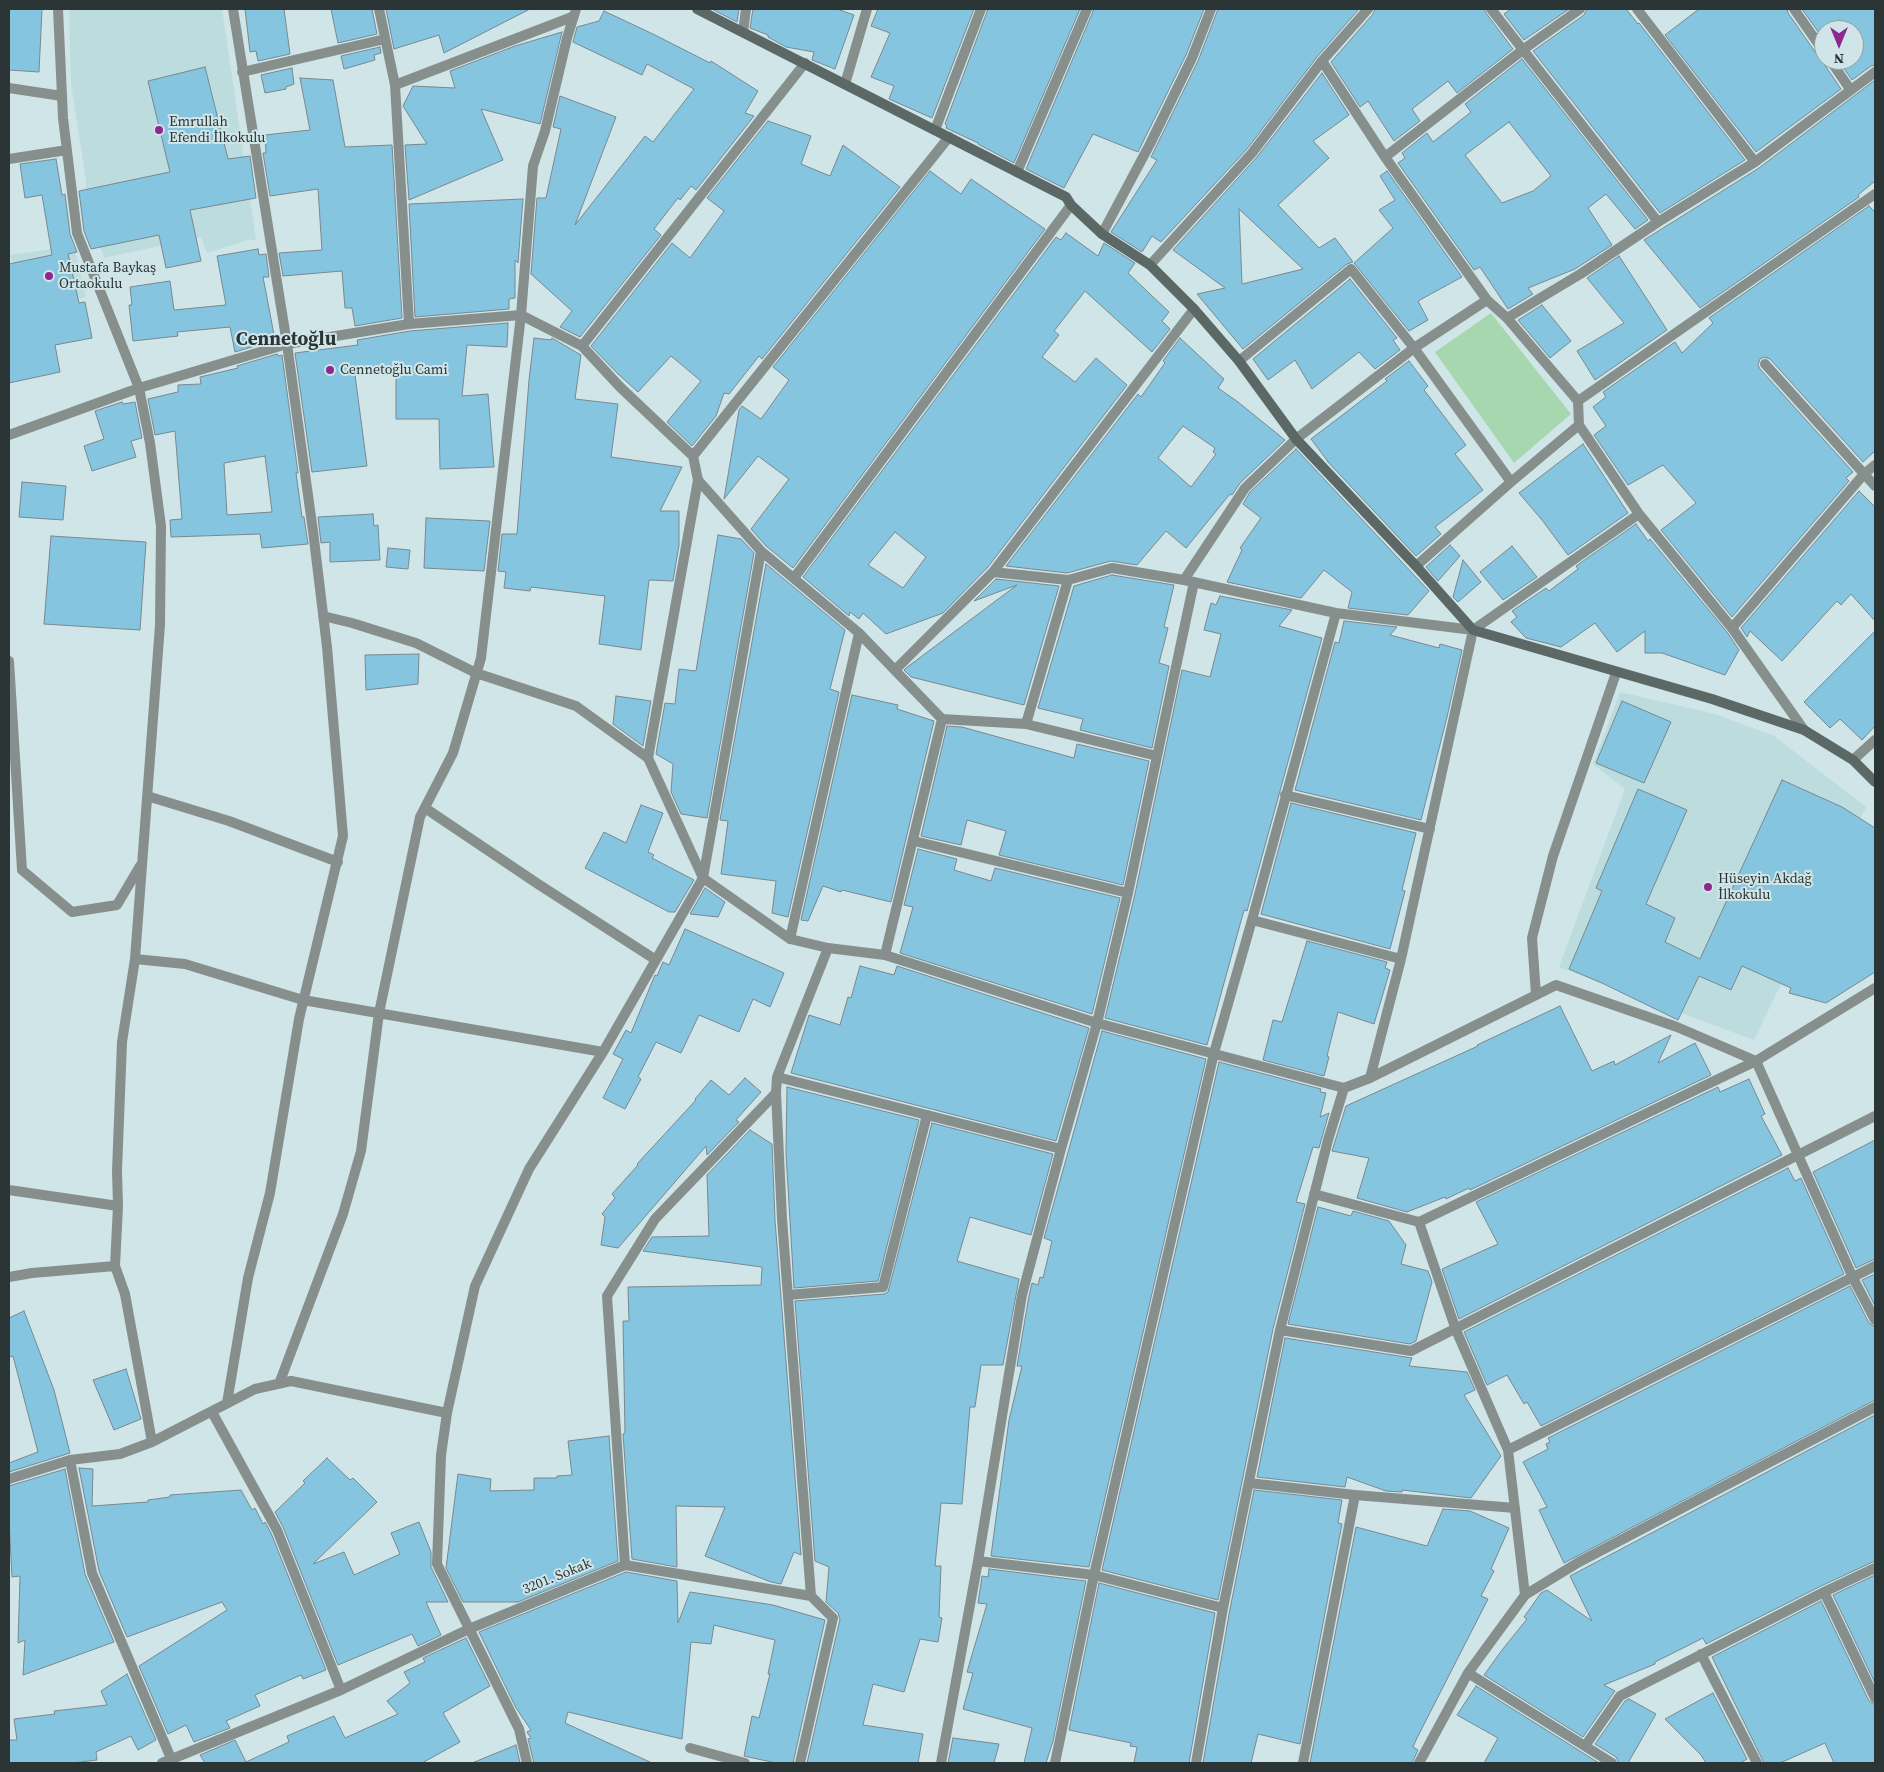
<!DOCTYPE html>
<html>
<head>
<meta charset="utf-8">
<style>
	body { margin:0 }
	#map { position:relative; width:1884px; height:1772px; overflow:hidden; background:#d0e5e7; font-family:"Source Serif 4",serif }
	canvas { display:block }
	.frame { position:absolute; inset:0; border:10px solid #2c3535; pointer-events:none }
	.north { position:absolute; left:1814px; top:20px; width:50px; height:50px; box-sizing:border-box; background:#d0e5e7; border:1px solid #8e9fa0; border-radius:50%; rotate:180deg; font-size:14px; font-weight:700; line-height:20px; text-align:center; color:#2c3535 }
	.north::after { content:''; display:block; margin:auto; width:18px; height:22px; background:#8f288d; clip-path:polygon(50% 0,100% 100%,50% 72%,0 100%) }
</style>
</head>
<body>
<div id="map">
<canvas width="1884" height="1772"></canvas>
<div class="frame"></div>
<div class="north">N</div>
</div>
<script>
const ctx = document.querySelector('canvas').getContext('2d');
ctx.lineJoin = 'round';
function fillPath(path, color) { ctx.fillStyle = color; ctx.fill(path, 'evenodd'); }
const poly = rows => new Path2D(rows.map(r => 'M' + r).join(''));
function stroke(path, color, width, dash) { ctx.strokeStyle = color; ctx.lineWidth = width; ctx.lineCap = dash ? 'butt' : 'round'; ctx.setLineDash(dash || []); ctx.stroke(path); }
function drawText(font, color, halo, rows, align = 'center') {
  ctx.font = font + ' "Source Serif 4",serif'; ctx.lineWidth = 4; ctx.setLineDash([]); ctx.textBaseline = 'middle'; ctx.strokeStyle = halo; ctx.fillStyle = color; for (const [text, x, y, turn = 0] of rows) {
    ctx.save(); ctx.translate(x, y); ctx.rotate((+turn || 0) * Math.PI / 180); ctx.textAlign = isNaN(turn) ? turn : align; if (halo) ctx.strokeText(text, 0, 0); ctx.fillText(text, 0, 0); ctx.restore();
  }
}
fillPath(poly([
	[69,9,222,9,256,240,248,240,207,253,201,237,104,258,87,206,86,180,71,84],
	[74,246,86,297,30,310,10,255],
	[1620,692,1715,714,1774,736,1866,807,1754,1040,1559,967,1625,789,1593,764]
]), '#bcdcde');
fillPath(poly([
	[1491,313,1571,414,1514,463,1435,352]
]), '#a7d7af');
const building = poly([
	[9,9,42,9,39,72,9,70,9,9],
	[245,9,284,9,290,54,258,61,256,51,250,52,245,9],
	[331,9,372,9,377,34,338,43,331,9],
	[386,9,530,9,444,53,439,35,394,49,386,9],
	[712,9,739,9,737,22,712,9],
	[753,9,837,9,854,15,835,69,812,60,814,52,786,47,768,37,768,35,750,28,753,9],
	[878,9,974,9,932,118,889,99,894,86,871,77,890,33,871,26,878,9],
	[988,9,1080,9,1014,163,978,144,978,143,946,128,947,125,945,124,988,9],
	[1094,9,1204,9,1186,55,1138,152,1093,134,1064,188,1026,169,1094,9],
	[1218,9,1359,9,1317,57,1247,149,1161,242,1152,236,1142,252,1111,232,1157,160,1151,157,1198,61,1218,9],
	[1375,9,1484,9,1486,13,1513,49,1457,93,1448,81,1412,109,1420,121,1394,141,1368,101,1360,107,1331,62,1373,14,1375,9],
	[1511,9,1569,9,1524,40,1504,14,1511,9],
	[1587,9,1626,9,1638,24,1639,23,1745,160,1660,213,1533,51,1584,15,1587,9],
	[1699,9,1787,9,1788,13,1818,56,1823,59,1824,64,1841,89,1756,152,1665,35,1699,9],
	[1802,9,1875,9,1875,65,1871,66,1852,80,1838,60,1854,60,1854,30,1824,30,1824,40,1802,9],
	[604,11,655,35,710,63,711,61,758,91,745,113,754,116,696,190,691,186,680,200,678,198,654,229,661,235,580,337,560,327,572,311,531,274,537,198,546,198,561,129,553,127,560,96,616,117,575,225,645,136,653,142,694,89,647,64,642,75,573,42,577,27,599,21,604,11],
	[562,32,540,124,481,109,503,160,409,200,405,145,427,144,403,106,413,86,455,88,450,71,515,46,562,32],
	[380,47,381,53,374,55,375,60,344,69,341,56,380,47],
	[1522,59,1648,220,1635,229,1606,194,1588,208,1612,245,1575,269,1528,288,1533,294,1508,309,1480,267,1474,270,1398,163,1405,158,1402,153,1427,133,1433,142,1471,112,1465,104,1522,59],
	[1509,122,1551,176,1533,191,1502,203,1465,155,1509,122],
	[205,67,228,159,250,156,256,198,190,210,201,261,166,268,159,235,91,249,84,231,79,191,170,172,148,81,205,67],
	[292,68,294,84,286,87,286,89,265,93,261,75,292,68],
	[1322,73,1349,115,1313,141,1329,158,1278,205,1319,248,1335,238,1353,262,1347,264,1243,349,1197,294,1225,288,1173,250,1257,157,1322,73],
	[1239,209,1303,269,1242,284,1239,209],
	[300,78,333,80,345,147,392,145,402,318,355,326,352,308,345,308,342,271,283,276,279,253,322,250,318,189,270,196,263,153,266,153,265,135,310,130,300,78],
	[1875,80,1875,181,1858,195,1859,197,1700,308,1644,240,1759,168,1875,80],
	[768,121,811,136,801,164,830,176,843,145,900,187,762,359,759,356,729,394,724,393,716,416,692,446,667,422,701,381,671,356,638,392,617,373,591,346,672,243,690,258,724,211,707,198,768,121],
	[56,159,62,195,65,194,70,234,77,252,68,254,79,303,85,302,92,338,55,345,60,372,9,383,9,264,52,255,42,195,25,198,20,164,56,159],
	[930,171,961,194,971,179,1045,229,793,568,766,546,751,529,789,479,758,456,724,499,739,410,742,406,761,419,789,380,773,367,930,171],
	[1387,171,1462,277,1418,301,1428,320,1409,331,1354,263,1393,228,1379,210,1395,200,1380,176,1387,171],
	[523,199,518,263,515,260,515,298,509,299,509,309,415,317,409,204,523,199],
	[1869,206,1875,212,1875,451,1863,462,1770,359,1764,357,1760,359,1758,365,1760,369,1853,472,1846,478,1849,481,1732,617,1661,530,1696,503,1663,465,1628,485,1594,435,1606,426,1593,407,1606,397,1603,392,1675,342,1682,353,1713,323,1709,318,1869,206],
	[1066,233,1098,256,1104,243,1135,263,1128,273,1169,312,1162,321,1170,329,1152,352,1085,291,1054,331,1059,335,1042,357,1075,382,1096,358,1127,385,988,567,943,613,886,634,863,613,859,619,850,612,849,616,803,577,1056,237,1061,240,1066,233],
	[895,532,926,557,903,588,868,565,895,532],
	[258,249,259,255,266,254,269,277,263,277,275,340,235,352,230,327,177,332,178,336,133,341,129,305,132,305,130,287,170,281,174,310,226,305,217,256,258,249],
	[1619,256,1667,330,1595,380,1577,351,1624,323,1587,278,1619,256],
	[1350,279,1397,338,1393,340,1400,350,1375,369,1359,352,1312,389,1295,360,1268,380,1253,359,1350,279],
	[1542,305,1571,341,1550,358,1518,320,1542,305],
	[508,323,507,347,467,345,462,396,488,394,494,467,440,469,439,419,396,419,396,369,355,375,367,466,312,472,295,353,358,345,357,340,410,331,508,323],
	[534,338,551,340,552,338,581,355,575,399,618,404,611,457,682,467,660,511,679,511,679,545,673,581,649,580,641,650,599,644,605,596,531,587,530,591,504,588,506,572,498,571,502,534,517,534,529,380,534,338],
	[1180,338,1224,379,1218,388,1238,402,1285,440,1240,483,1232,495,1230,494,1186,548,1166,531,1137,565,1111,561,1067,573,1006,566,1138,394,1141,397,1165,363,1163,361,1180,338],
	[1183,426,1215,448,1213,452,1216,454,1191,487,1158,458,1183,426],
	[277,354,278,356,282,355,298,473,296,473,302,517,304,517,308,544,262,548,260,534,171,537,170,520,182,519,175,431,155,435,148,399,178,392,178,385,201,384,200,377,238,368,237,366,277,354],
	[265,456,272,512,227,515,224,463,265,456],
	[1409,361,1428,386,1424,390,1466,445,1455,454,1483,490,1435,527,1441,534,1416,556,1327,461,1329,463,1311,439,1387,381,1385,379,1409,361],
	[122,402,123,404,135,402,142,438,131,441,136,457,92,471,84,446,104,439,95,411,122,402],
	[1583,444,1628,513,1568,555,1542,520,1519,493,1583,444],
	[1296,449,1429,591,1408,615,1348,608,1352,592,1324,570,1301,598,1227,582,1242,550,1240,548,1261,518,1243,504,1250,492,1296,449],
	[22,482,66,486,63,520,19,517,22,482],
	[1859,491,1875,507,1875,621,1851,594,1841,605,1837,601,1782,661,1750,631,1747,637,1741,628,1859,491],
	[373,514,374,526,378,525,380,560,330,562,330,542,321,543,318,517,373,514],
	[426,518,490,521,484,571,424,568,426,518],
	[1636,524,1648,541,1650,539,1727,632,1739,650,1725,675,1662,653,1645,653,1645,631,1617,652,1595,623,1561,647,1526,638,1511,622,1517,617,1512,611,1546,588,1549,591,1578,569,1576,566,1636,524],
	[718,535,741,539,754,553,707,818,681,814,671,792,673,764,656,754,665,703,675,704,679,669,696,671,718,535],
	[51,536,146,542,140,630,44,624,51,536],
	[1450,545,1460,556,1438,581,1426,567,1450,545],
	[1512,546,1537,577,1503,600,1480,572,1512,546],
	[388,548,410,550,408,569,386,567,388,548],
	[1463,560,1481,582,1458,602,1453,597,1463,560],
	[766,564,845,630,830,689,839,692,788,917,772,913,776,881,721,874,728,821,720,820,766,564],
	[1112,575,1174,585,1164,627,1168,628,1159,663,1169,666,1152,748,1080,730,1083,719,1038,708,1074,586,1112,575],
	[996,579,1059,586,1024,705,911,677,904,670,906,668,1017,585,974,601,996,579],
	[1220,596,1292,610,1279,626,1322,638,1247,911,1244,910,1207,1045,1105,1018,1135,894,1182,670,1210,677,1221,634,1204,630,1211,603,1216,605,1220,596],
	[1344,621,1397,627,1390,635,1439,648,1440,644,1462,650,1447,717,1421,820,1295,790,1335,642,1339,643,1344,621],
	[1875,631,1875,726,1862,740,1840,719,1830,728,1804,702,1875,631],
	[419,654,418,684,366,690,365,655,419,654],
	[852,695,898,705,897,709,934,721,891,902,842,890,841,892,823,886,808,921,801,920,852,695],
	[616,696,651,701,643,746,613,724,616,696],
	[1622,701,1671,722,1644,783,1596,763,1622,701],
	[947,726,962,727,1074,758,1077,744,1149,761,1123,885,999,855,1006,831,967,820,961,845,921,836,947,726],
	[1782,780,1842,807,1875,828,1875,972,1826,1003,1789,993,1791,988,1742,966,1731,990,1699,976,1678,1020,1604,984,1569,969,1602,891,1596,888,1638,789,1687,810,1646,904,1675,918,1665,942,1700,959,1782,780],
	[1291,803,1416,833,1402,890,1405,891,1390,949,1261,914,1291,803],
	[641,805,663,813,648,852,654,855,652,858,694,880,675,912,669,912,585,868,604,832,626,843,641,805],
	[918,849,957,859,954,870,991,881,995,868,1120,898,1092,1014,900,953,913,907,904,905,918,849],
	[705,888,725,902,718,917,690,914,705,888],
	[685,929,784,973,770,1007,753,999,739,1032,699,1015,681,1053,656,1042,638,1077,641,1079,625,1109,603,1098,623,1059,613,1054,626,1030,631,1033,655,975,657,976,663,962,669,965,685,929],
	[1307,941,1387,962,1385,968,1390,970,1374,1024,1338,1012,1327,1056,1329,1057,1324,1076,1263,1060,1273,1020,1282,1022,1307,941],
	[860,966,894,975,897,966,1089,1028,1056,1141,791,1073,809,1015,840,1025,848,997,851,998,860,966],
	[1560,1006,1592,1071,1614,1061,1615,1065,1671,1035,1658,1063,1695,1043,1711,1075,1470,1190,1469,1188,1446,1199,1445,1197,1407,1212,1357,1198,1369,1158,1332,1151,1346,1106,1478,1046,1477,1045,1560,1006],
	[1102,1031,1206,1059,1089,1567,991,1556,1009,1420,1022,1366,1017,1366,1029,1296,1032,1283,1038,1285,1040,1277,1043,1278,1052,1241,1044,1238,1102,1031],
	[1219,1062,1321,1089,1320,1092,1326,1093,1320,1117,1329,1113,1319,1148,1313,1147,1296,1202,1305,1204,1273,1329,1218,1600,1102,1570,1219,1062],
	[745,1078,761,1092,736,1120,739,1122,707,1155,706,1146,618,1248,601,1245,605,1217,602,1214,615,1198,612,1194,638,1165,637,1164,696,1100,695,1099,711,1080,729,1095,745,1078],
	[1749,1079,1765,1114,1761,1116,1782,1155,1459,1319,1442,1269,1498,1244,1476,1202,1718,1087,1720,1092,1749,1079],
	[787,1087,919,1120,878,1281,794,1288,786,1153,787,1087],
	[932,1123,1053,1154,1031,1235,970,1217,957,1261,1019,1279,1003,1365,981,1365,975,1407,970,1407,962,1504,941,1503,935,1566,941,1566,939,1617,942,1618,938,1642,920,1639,904,1692,873,1684,863,1725,923,1734,918,1763,807,1763,840,1619,838,1613,826,1602,829,1567,815,1561,795,1301,884,1294,888,1292,932,1123],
	[750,1130,772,1144,775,1220,801,1555,794,1552,781,1584,771,1582,705,1556,725,1507,676,1506,677,1567,632,1559,623,1434,625,1433,623,1321,629,1321,628,1287,761,1285,762,1267,643,1251,652,1237,709,1236,707,1175,750,1130],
	[1875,1140,1875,1259,1856,1268,1813,1172,1875,1140],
	[1788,1168,1795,1181,1801,1178,1844,1274,1541,1426,1527,1402,1524,1404,1507,1375,1487,1385,1464,1332,1788,1168],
	[1318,1207,1351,1216,1353,1211,1389,1221,1406,1245,1401,1264,1428,1271,1432,1282,1416,1341,1410,1344,1288,1324,1318,1207],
	[1875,1274,1875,1306,1862,1280,1875,1274],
	[1850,1286,1869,1323,1875,1327,1875,1400,1564,1563,1539,1510,1547,1507,1523,1462,1548,1449,1546,1444,1550,1442,1548,1438,1850,1286],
	[24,1311,54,1390,70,1453,9,1472,9,1463,38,1452,13,1356,9,1357,9,1318,24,1311],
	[1285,1338,1412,1358,1409,1366,1467,1372,1475,1390,1464,1395,1501,1456,1471,1498,1402,1490,1402,1492,1386,1491,1347,1477,1345,1487,1257,1477,1285,1338],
	[126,1369,141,1419,114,1430,93,1380,126,1369],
	[1875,1415,1875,1561,1821,1586,1706,1644,1703,1638,1655,1662,1655,1664,1604,1685,1615,1691,1583,1737,1484,1675,1502,1650,1527,1619,1524,1617,1541,1593,1547,1590,1592,1621,1570,1576,1875,1415],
	[609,1436,618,1561,518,1602,463,1602,446,1568,458,1474,491,1479,490,1491,534,1490,534,1478,557,1478,557,1476,572,1475,568,1441,609,1436],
	[327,1458,350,1480,353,1478,377,1502,313,1564,344,1552,354,1575,400,1554,391,1533,419,1522,431,1552,431,1567,448,1602,426,1602,441,1635,418,1646,412,1634,338,1665,283,1527,275,1512,305,1483,303,1481,327,1458],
	[79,1468,93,1469,92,1506,148,1502,148,1500,170,1497,170,1495,241,1490,252,1510,255,1508,263,1524,265,1522,271,1533,326,1670,303,1679,301,1675,255,1695,260,1706,226,1721,230,1728,194,1742,186,1725,168,1734,139,1666,227,1610,222,1602,127,1637,99,1571,79,1468],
	[65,1469,85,1574,114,1642,23,1675,25,1640,18,1643,20,1576,12,1577,9,1521,9,1486,65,1469],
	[1254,1490,1342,1500,1338,1523,1342,1524,1300,1744,1258,1734,1251,1763,1203,1763,1230,1609,1254,1490],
	[1443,1509,1470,1511,1509,1528,1491,1569,1494,1571,1481,1596,1488,1599,1417,1738,1413,1747,1418,1750,1412,1763,1310,1763,1356,1527,1427,1546,1443,1509],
	[989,1569,1086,1581,1053,1741,1046,1763,1024,1763,1032,1728,963,1709,973,1673,967,1672,987,1604,978,1603,982,1576,988,1577,989,1569],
	[626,1572,677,1581,678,1623,690,1592,773,1605,825,1620,793,1763,776,1763,744,1756,752,1716,759,1718,770,1674,768,1674,775,1640,714,1625,711,1644,691,1642,682,1739,568,1712,565,1723,652,1763,534,1763,528,1739,531,1738,527,1732,531,1730,516,1708,479,1632,626,1572],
	[1875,1575,1875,1683,1833,1595,1875,1575],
	[1099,1583,1215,1613,1189,1763,1134,1763,1137,1747,1130,1746,1131,1743,1069,1730,1099,1583],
	[1821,1601,1869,1701,1875,1705,1875,1763,1834,1763,1825,1743,1780,1763,1764,1763,1712,1657,1821,1601],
	[466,1638,490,1686,443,1713,460,1742,422,1763,205,1763,200,1755,235,1740,246,1762,289,1742,287,1736,334,1716,345,1738,398,1714,387,1701,410,1683,404,1672,425,1662,423,1658,466,1638],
	[127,1674,156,1740,138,1750,131,1736,96,1752,97,1760,72,1763,9,1763,9,1740,17,1740,14,1719,55,1714,54,1711,107,1705,101,1691,127,1674],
	[1476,1686,1599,1763,1484,1763,1498,1738,1457,1715,1476,1686],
	[1713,1693,1747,1759,1740,1763,1706,1763,1701,1755,1665,1719,1713,1693],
	[1629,1699,1656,1714,1628,1763,1619,1763,1616,1757,1595,1744,1625,1701,1629,1699],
	[953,1738,999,1744,994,1763,948,1763,953,1738],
	[516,1745,520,1763,472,1763,516,1745]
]);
fillPath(building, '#86c5e0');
stroke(building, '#778890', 1);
stroke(poly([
	[1536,995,1532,938,1553,856,1616,673],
	[788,1295,883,1287,927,1115]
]), '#878f8d', 10);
stroke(poly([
	[58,9,63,118,77,233,139,388,150,443,161,526,160,625,135,959,122,1042,117,1171,118,1206,115,1266,125,1294,152,1442],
	[379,9,395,85,409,324],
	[1491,9,1658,222],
	[1637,9,1755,162],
	[1794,9,1824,52],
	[743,32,746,9],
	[1830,60,1850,89],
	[1322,61,1385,157,1487,300,1507,318,1578,401,1579,425,1639,514,1732,628,1804,730],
	[242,72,385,39],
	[845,84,867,9],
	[395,85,572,17],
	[9,88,62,96],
	[935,130,981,9],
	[1385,157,1524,49,1580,9],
	[9,159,67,150],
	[1017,172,1087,9],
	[1102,234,1150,144,1192,58,1211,9],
	[1150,265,1252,153,1322,61,1368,9],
	[1507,318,1582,273,1658,222,1755,162,1875,72],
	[582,346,805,63],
	[1239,361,1351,269,1414,348,1511,482],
	[1765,364,1875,486],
	[1578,401,1875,194],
	[9,435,139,388,287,344,409,324,521,315,582,346,620,387,693,456,698,480,761,551,859,633,942,719,885,955,828,948,777,1077,776,1093,782,1219,811,1596],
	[693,456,949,137],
	[1416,566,1511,482,1579,425],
	[993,572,1194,309],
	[794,578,1071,205],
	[1184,580,1245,488,1296,439,1414,348,1487,300],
	[323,616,352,623,416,643,476,673,576,706,648,758,703,878,790,939,828,948],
	[1732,628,1864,474,1875,465],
	[9,661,22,870,72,912,117,905,140,866],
	[895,670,993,572,1068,580,1112,568,1184,580,1336,613,1473,630,1639,514],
	[942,719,1026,724,1157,756],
	[1026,724,1068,580],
	[648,758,698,480],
	[1853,760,1875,740],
	[1285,795,1430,829],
	[147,796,229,821,338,862],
	[425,808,538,884,656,960],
	[914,841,1128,893],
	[1252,920,1401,959],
	[790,939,859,633],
	[885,955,1097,1023,1344,1088],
	[135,959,185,964,303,1000,603,1052],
	[777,1077,1061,1149],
	[1370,1078,1401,959,1473,630],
	[9,1190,118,1206],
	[1314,1194,1419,1222,1756,1061,1875,988],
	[1419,1222,1456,1330,1508,1450],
	[9,1277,32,1273,115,1266],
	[1280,1330,1411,1351,1875,1116],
	[279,1384,343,1214,361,1151,379,1013,420,817,453,753,481,658,521,315,533,166,545,131,567,38,576,9],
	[227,1403,248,1278,270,1193,299,1019,343,836,327,647,313,531,287,344,233,9],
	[212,1412,277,1530,341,1690],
	[70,1460,92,1573,173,1763],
	[9,1479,70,1460,120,1454,152,1442,255,1389,291,1381,447,1413],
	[1249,1483,1355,1495,1515,1508],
	[978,1561,1094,1575,1223,1608],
	[625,1565,607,1296,655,1219,776,1093],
	[1824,1592,1875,1698],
	[1525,1595,1508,1450,1875,1266],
	[1701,1654,1757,1763],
	[1468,1673,1612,1763],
	[1585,1746,1620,1696,1824,1592,1875,1568],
	[690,1748,745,1763],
	[162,1763,341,1690,469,1629,625,1565,811,1596,833,1618,800,1763],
	[527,1763,519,1729,437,1564,441,1455,447,1413,475,1286,529,1169,603,1052,703,878,761,551],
	[941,1763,978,1561,1022,1295,1061,1149,1097,1023,1128,893,1194,582],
	[1055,1763,1094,1575,1214,1053,1252,920,1336,613],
	[1196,1763,1223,1608,1280,1330,1328,1140,1344,1088,1370,1078,1556,985,1677,1027,1756,1061,1853,1278,1875,1320],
	[1303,1763,1355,1495],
	[1419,1763,1468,1673,1525,1595,1579,1562,1875,1407]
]), '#878f8d', 10);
stroke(poly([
	[697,9,1066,197,1071,205,1102,234,1150,265,1194,309,1239,361,1296,439,1416,566,1473,630,1712,699,1804,730,1853,760,1875,782]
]), '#5c6865', 10);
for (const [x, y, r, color] of [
	[159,130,5,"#8f288d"],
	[49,276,5,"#8f288d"],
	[330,370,5,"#8f288d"],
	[1708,887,5,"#8f288d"]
]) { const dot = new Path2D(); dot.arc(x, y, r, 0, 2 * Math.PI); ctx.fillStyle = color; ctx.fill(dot); stroke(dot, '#d0e5e7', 2); }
drawText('14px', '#2c3535', '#d0e5e7', [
	["Emrullah",169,122],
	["Efendi İlkokulu",169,138],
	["Mustafa Baykaş",59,268],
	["Ortaokulu",59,284],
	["Cennetoğlu Cami",340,370],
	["Hüseyin Akdağ",1718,879],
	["İlkokulu",1718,895]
], 'left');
drawText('14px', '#2c3535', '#d0e5e7', [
	["3201. Sokak",557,1577,-22]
]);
drawText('bold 19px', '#2c3535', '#d0e5e7', [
	["Cennetoğlu",286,340]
]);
</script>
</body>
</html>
